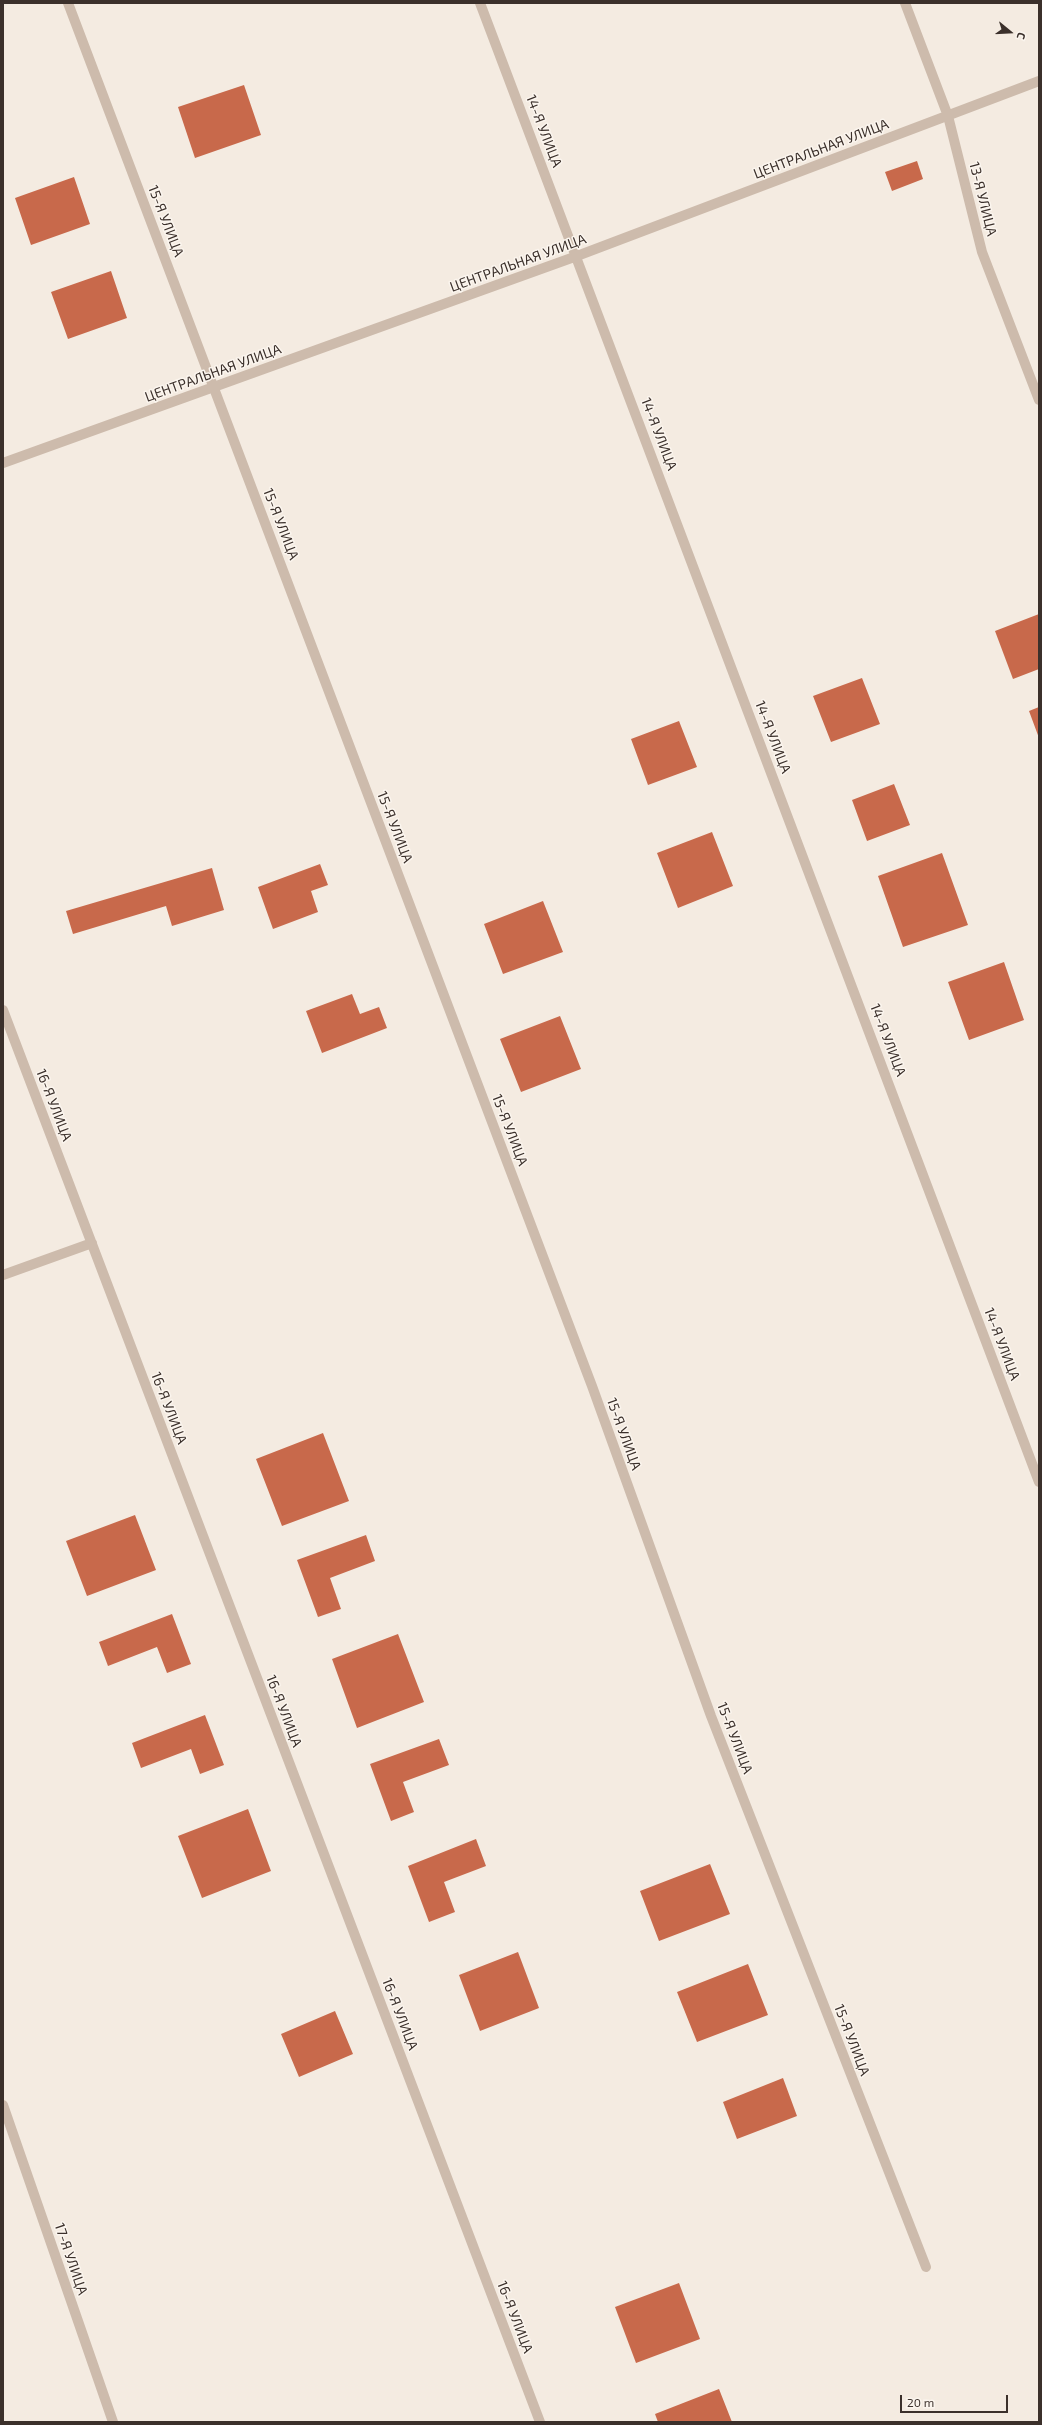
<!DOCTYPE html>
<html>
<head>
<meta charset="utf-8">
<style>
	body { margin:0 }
	#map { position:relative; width:1042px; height:2425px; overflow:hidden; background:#f4ebe1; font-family:"Exo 2",sans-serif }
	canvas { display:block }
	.frame { position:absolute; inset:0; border:4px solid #3b302b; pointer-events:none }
	.north { position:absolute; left:990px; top:12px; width:40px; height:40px; -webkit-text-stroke:3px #fbf5ee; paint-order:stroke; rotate:108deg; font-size:11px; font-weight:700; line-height:16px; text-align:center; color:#3b302b }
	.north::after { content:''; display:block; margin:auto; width:14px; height:18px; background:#3b302b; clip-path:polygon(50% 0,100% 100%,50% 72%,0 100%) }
	.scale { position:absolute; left:900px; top:2395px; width:108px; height:18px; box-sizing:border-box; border:2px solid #3b302b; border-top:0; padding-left:5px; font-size:12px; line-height:14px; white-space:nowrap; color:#3b302b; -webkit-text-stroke:3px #fbf5ee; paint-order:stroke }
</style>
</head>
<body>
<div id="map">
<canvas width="1042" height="2425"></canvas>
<div class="frame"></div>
<div class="north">С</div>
<div class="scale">20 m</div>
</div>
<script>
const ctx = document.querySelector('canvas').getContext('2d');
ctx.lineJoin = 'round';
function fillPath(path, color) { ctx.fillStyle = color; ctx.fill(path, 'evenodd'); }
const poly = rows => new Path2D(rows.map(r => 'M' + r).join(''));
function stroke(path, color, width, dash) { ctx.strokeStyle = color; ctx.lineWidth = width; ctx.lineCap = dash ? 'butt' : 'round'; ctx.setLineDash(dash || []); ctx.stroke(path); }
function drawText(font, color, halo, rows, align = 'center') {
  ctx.font = font + ' "Exo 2",sans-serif'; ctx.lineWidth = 3; ctx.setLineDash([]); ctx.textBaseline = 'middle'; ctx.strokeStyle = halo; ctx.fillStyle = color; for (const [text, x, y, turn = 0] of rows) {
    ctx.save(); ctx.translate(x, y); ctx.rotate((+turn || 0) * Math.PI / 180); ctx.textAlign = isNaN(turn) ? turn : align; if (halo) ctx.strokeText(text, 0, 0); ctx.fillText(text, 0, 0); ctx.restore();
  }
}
fillPath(poly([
	[244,85,261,135,195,158,178,107],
	[917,161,923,179,892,191,885,172],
	[74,177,90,224,31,245,15,198],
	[111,271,127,318,68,339,51,292],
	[1039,614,1039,669,1013,679,995,631],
	[862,678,880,724,831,742,813,696],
	[1039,707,1039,738,1029,711],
	[679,721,697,767,648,785,631,739],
	[894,784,910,825,867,841,852,800],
	[712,832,733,886,678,908,657,853],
	[942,853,968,925,903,947,878,876],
	[320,864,328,885,311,891,318,912,273,929,258,887],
	[212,868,224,910,172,926,166,906,73,934,66,911],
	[543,901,563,952,503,974,484,924],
	[1004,962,1024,1020,969,1040,948,982],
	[352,994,360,1014,379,1007,387,1028,322,1053,306,1011],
	[560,1016,581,1069,521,1092,500,1039],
	[323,1433,349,1501,282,1526,256,1459],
	[135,1515,156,1570,87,1596,66,1541],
	[366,1535,375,1561,330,1578,341,1609,318,1617,297,1560],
	[172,1614,191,1664,167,1673,157,1647,108,1666,99,1642],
	[398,1634,424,1702,357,1728,332,1659],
	[205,1715,224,1765,200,1774,191,1749,141,1768,132,1743],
	[439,1739,449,1765,403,1782,414,1812,391,1821,370,1764],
	[248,1809,271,1871,202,1898,178,1836],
	[476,1839,486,1866,444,1882,455,1912,429,1922,408,1866],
	[710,1864,730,1914,659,1941,640,1891],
	[518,1952,539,2008,480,2031,459,1975],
	[748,1964,768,2015,697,2042,677,1992],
	[335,2011,353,2054,299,2077,281,2034],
	[783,2078,797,2116,737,2139,723,2102],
	[679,2283,700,2339,636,2363,615,2307],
	[719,2389,732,2422,658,2422,655,2414]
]), '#c8694b');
stroke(poly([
	[68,3,592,1386,711,1716,926,2267],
	[480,3,1039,1482],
	[905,3,948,116,982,252,1039,400],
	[3,463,577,256,1039,81],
	[3,1010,540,2422],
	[3,1275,92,1243],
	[3,2105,113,2422]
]), '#cdbbac', 10);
drawText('14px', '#3b302b', '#fbf5ee', [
	["14-Я УЛИЦА",544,131,69],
	["ЦЕНТРАЛЬНАЯ УЛИЦА",821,149,-21],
	["13-Я УЛИЦА",983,199,76],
	["15-Я УЛИЦА",166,221,69],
	["ЦЕНТРАЛЬНАЯ УЛИЦА",518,263,-20],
	["ЦЕНТРАЛЬНАЯ УЛИЦА",213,373,-20],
	["14-Я УЛИЦА",659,434,69],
	["15-Я УЛИЦА",281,524,69],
	["14-Я УЛИЦА",773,737,69],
	["15-Я УЛИЦА",395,827,69],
	["14-Я УЛИЦА",888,1040,69],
	["16-Я УЛИЦА",54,1105,69],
	["15-Я УЛИЦА",510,1130,69],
	["14-Я УЛИЦА",1002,1344,69],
	["16-Я УЛИЦА",169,1408,69],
	["15-Я УЛИЦА",624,1434,70],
	["16-Я УЛИЦА",284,1711,69],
	["15-Я УЛИЦА",735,1738,69],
	["16-Я УЛИЦА",400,2014,69],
	["15-Я УЛИЦА",852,2040,69],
	["17-Я УЛИЦА",71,2259,71],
	["16-Я УЛИЦА",515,2317,69]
]);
</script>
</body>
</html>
